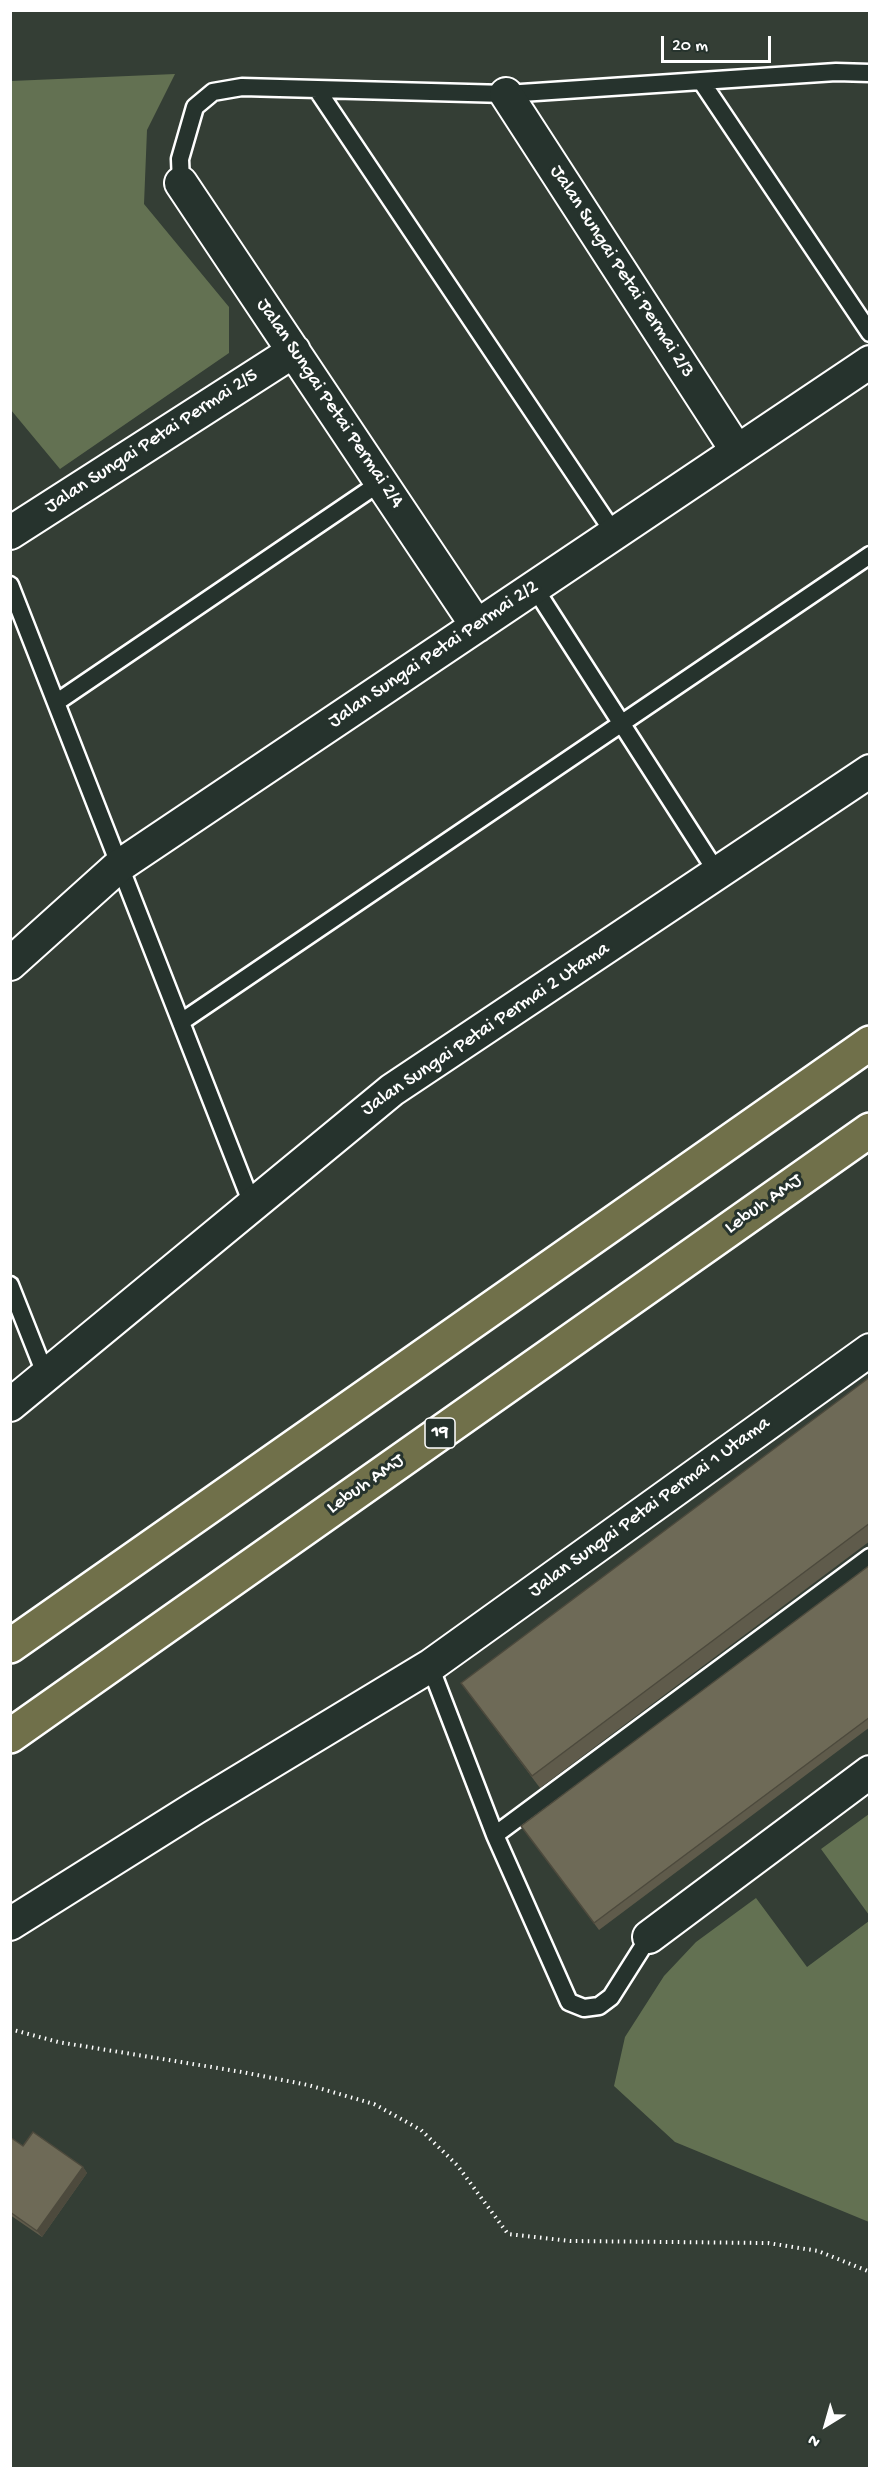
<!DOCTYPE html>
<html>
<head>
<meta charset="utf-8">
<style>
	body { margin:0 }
	#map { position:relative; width:880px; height:2479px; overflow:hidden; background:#343e35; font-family:"Gochi Hand",sans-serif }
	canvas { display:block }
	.frame { position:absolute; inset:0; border:12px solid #fff; pointer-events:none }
	.north { position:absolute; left:796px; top:2395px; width:60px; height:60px; -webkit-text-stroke:4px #26332d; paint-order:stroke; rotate:217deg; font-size:16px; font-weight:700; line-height:24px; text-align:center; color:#fff }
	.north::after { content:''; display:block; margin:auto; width:21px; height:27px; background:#fff; clip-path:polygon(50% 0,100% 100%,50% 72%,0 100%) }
	.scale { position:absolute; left:661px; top:36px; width:110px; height:27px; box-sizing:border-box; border:3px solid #fff; border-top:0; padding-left:8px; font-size:18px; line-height:21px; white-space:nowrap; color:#fff; -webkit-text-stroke:4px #26332d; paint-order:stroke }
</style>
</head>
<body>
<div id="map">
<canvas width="880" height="2479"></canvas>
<div class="frame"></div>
<div class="north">N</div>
<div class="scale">20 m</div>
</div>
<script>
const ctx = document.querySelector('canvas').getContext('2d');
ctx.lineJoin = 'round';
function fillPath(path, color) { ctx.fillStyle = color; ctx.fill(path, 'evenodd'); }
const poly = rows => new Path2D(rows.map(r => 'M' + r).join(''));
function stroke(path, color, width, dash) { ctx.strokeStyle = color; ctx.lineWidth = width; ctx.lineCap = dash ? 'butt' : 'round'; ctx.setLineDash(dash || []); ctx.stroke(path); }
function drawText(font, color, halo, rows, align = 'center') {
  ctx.font = font + ' "Gochi Hand",sans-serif'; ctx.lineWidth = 6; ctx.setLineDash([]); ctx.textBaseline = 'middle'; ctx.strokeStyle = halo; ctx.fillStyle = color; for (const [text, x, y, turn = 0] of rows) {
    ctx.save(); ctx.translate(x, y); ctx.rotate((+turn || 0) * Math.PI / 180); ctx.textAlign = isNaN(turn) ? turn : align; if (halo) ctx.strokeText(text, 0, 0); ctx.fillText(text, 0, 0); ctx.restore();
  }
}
fillPath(poly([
	[175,74,147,130,144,204,229,307,229,353,60,469,11,410,11,81],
	[869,1814,869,1915,821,1849],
	[756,1898,807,1967,869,1921,869,2222,675,2142,614,2086,625,2037,664,1976,696,1942]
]), '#637152');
const service = poly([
	[701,81,870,333],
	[318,91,614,533],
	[181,183,180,159,195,107,213,92,242,87,506,94,836,72,870,73],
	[10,585,252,1204],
	[534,587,718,874],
	[57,702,381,482],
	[181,1022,870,555],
	[10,1285,46,1376],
	[430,1666,495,1835,569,2002,584,2008,599,2006,611,1997,649,1937],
	[495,1835,870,1557]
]);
const minor = poly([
	[506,94,737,451],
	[181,183,477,626],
	[10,533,294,351],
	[10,964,119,866,870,362],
	[10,1405,392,1090,870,771],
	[10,1924,195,1808,430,1666,870,1350],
	[649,1937,870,1772]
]);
const trunk = poly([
	[10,1646,870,1043],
	[10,1736,870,1130]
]);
stroke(service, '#fff', 21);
stroke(minor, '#fff', 36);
stroke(trunk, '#fff', 38);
stroke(poly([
	[10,2029,58,2042,242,2072,308,2085,374,2104,421,2130,457,2165,508,2234,570,2241,768,2243,818,2251,870,2272]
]), '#fff', 4, [1.5, 4.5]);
stroke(service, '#26332d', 16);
stroke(minor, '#26332d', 32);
stroke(trunk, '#70704a', 33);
fillPath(poly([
	[870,1377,870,1541,540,1788,461,1683],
	[870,1565,870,1727,599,1930,521,1826],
	[10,2137,23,2146,83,2167,87,2173,42,2237,10,2215]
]), '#5f5b4b');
fillPath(poly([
	[83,2167,87,2173,42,2237,37,2231]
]), '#4d4a3d');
const building = poly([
	[870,1377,870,1523,532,1776,461,1683,870,1377],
	[870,1565,870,1717,594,1923,521,1826,870,1565],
	[33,2132,83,2167,37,2231,10,2212,10,2137,23,2146,33,2132]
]);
fillPath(building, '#6e6a57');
stroke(building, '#4d4a3d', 1.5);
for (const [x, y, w] of [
	[440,1433,30]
]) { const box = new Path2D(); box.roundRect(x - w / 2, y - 15, w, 30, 4.5); ctx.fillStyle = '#26332d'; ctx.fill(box); stroke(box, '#fff', 1.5); }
drawText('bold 18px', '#fff', null, [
	["19",440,1433]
]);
drawText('20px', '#fff', '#26332d', [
	["Jalan Sungai Petai Permai 2/3",621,272,57],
	["Jalan Sungai Petai Permai 2/4",329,404,56],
	["Jalan Sungai Petai Permai 2/5",152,442,-33],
	["Jalan Sungai Petai Permai 2/2",434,655,-34],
	["Jalan Sungai Petai Permai 2 Utama",486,1030,-34],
	["Lebuh AMJ",764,1205,-35],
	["Lebuh AMJ",366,1485,-35],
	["Jalan Sungai Petai Permai 1 Utama",650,1508,-36]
]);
</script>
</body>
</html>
